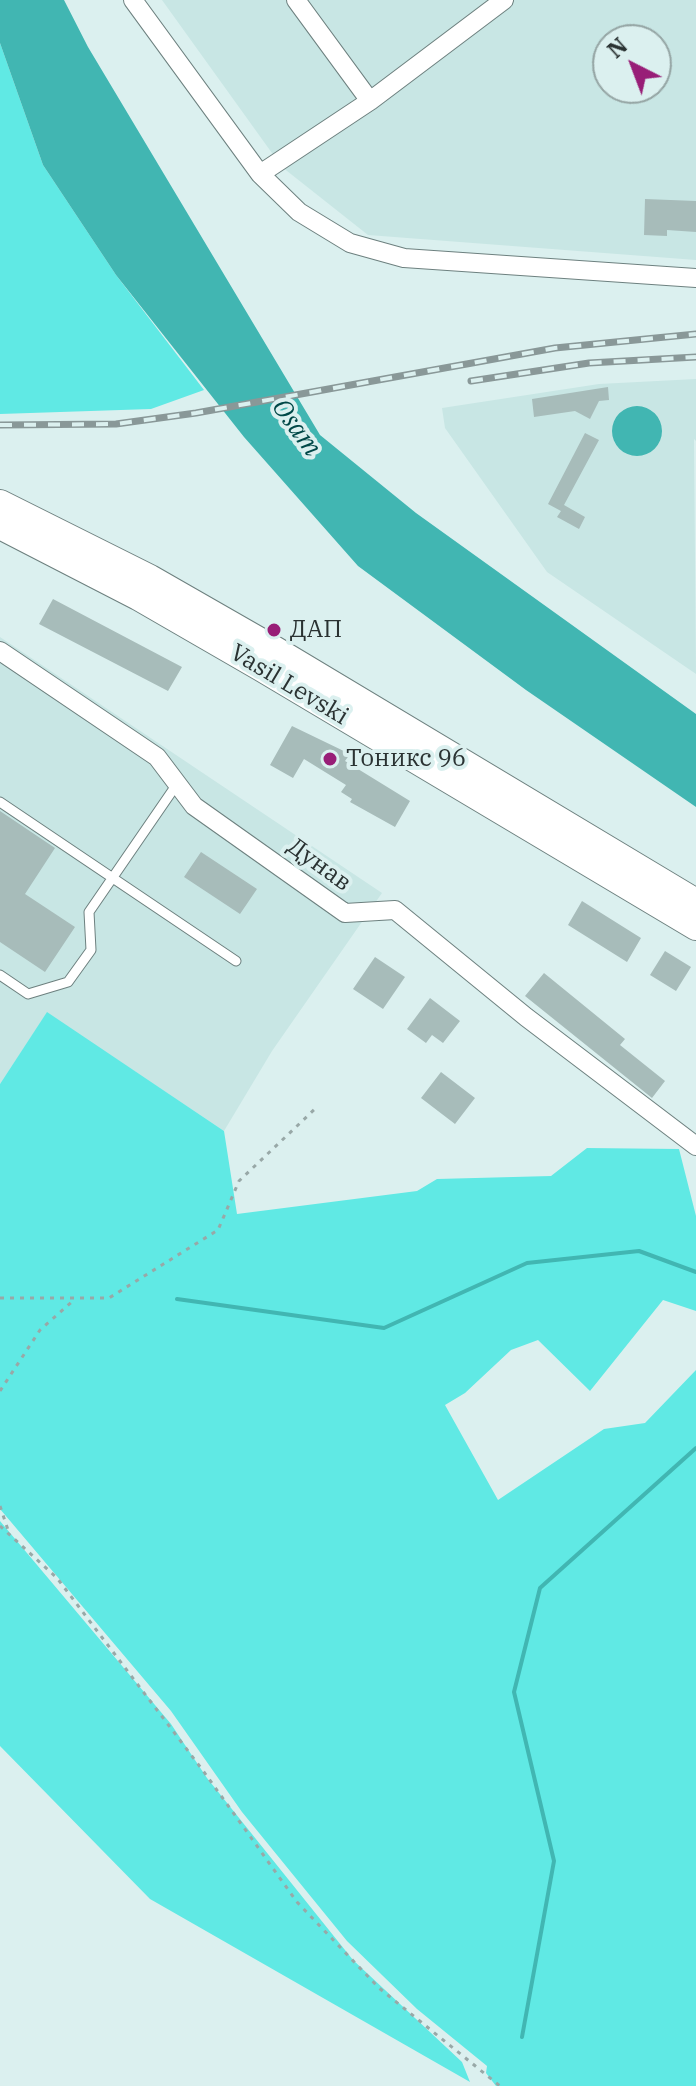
<!DOCTYPE html>
<html>
<head>
<meta charset="utf-8">
<style>
	body { margin:0 }
	#map { position:relative; width:696px; height:2086px; overflow:hidden; background:#dbf0ef; font-family:"IBM Plex Serif",serif }
	canvas { display:block }
	.north { position:absolute; left:592px; top:24px; width:80px; height:80px; box-sizing:border-box; background:#dbf0ef; border:2px solid #94a4a3; border-radius:50%; rotate:318deg; font-size:22px; font-weight:700; line-height:32px; text-align:center; color:#2a3232 }
	.north::after { content:''; display:block; margin:auto; width:28px; height:36px; background:#981e77; clip-path:polygon(50% 0,100% 100%,50% 72%,0 100%) }
</style>
</head>
<body>
<div id="map">
<canvas width="696" height="2086"></canvas>
<div class="north">N</div>
</div>
<script>
const ctx = document.querySelector('canvas').getContext('2d');
ctx.lineJoin = 'round';
function fillPath(path, color) { ctx.fillStyle = color; ctx.fill(path, 'evenodd'); }
const poly = rows => new Path2D(rows.map(r => 'M' + r).join(''));
function stroke(path, color, width, dash) { ctx.strokeStyle = color; ctx.lineWidth = width; ctx.lineCap = dash ? 'butt' : 'round'; ctx.setLineDash(dash || []); ctx.stroke(path); }
function drawText(font, color, halo, rows, align = 'center') {
  ctx.font = font + ' "IBM Plex Serif",serif'; ctx.lineWidth = 8; ctx.setLineDash([]); ctx.textBaseline = 'middle'; ctx.strokeStyle = halo; ctx.fillStyle = color; for (const [text, x, y, turn = 0] of rows) {
    ctx.save(); ctx.translate(x, y); ctx.rotate((+turn || 0) * Math.PI / 180); ctx.textAlign = isNaN(turn) ? turn : align; if (halo) ctx.strokeText(text, 0, 0); ctx.fillText(text, 0, 0); ctx.restore();
  }
}
fillPath(poly([
	[162,0,696,0,696,260,368,235,282,167],
	[608,40,656,40,656,88,608,88],
	[696,379,696,441,694,439,696,674,547,572,445,428,442,408,599,384],
	[632,406,651,410,662,427,655,448,642,455,620,413],
	[0,637,382,893,272,1051,224,1131,47,1013,0,1084]
]), '#c8e6e4');
fillPath(poly([
	[0,43,43,165,116,275,204,390,151,409,0,414],
	[47,1012,224,1131,237,1214,417,1191,437,1179,551,1176,587,1148,679,1149,696,1216,696,1311,663,1300,590,1391,538,1340,511,1350,465,1393,445,1405,498,1500,604,1429,645,1423,696,1370,696,2086,496,2086,486,2073,487,2066,417,2009,347,1941,242,1812,171,1711,0,1509,0,1084],
	[0,1521,171,1724,207,1778,353,1960,462,2062,470,2082,150,1899,0,1746]
]), '#60e9e4');
fillPath(poly([
	[0,0,64,0,88,47,320,435,416,513,696,714,696,807,526,690,358,566,244,437,116,275,43,165,0,43],
	'612 431a25 25 0 1 1 50 0a25 25 0 1 1-50 0Z'
]), '#41b6b2');
stroke(poly([
	[177,1299,384,1328,527,1263,639,1251,696,1272],
	[522,2037,554,1861,514,1692,540,1588,696,1448]
]), '#41b6b2', 4);
fillPath(poly([
	[645,199,696,201,696,232,667,230,667,236,644,235],
	[608,387,609,400,599,401,590,419,575,411,534,417,532,399],
	[585,433,599,440,564,505,585,517,579,529,557,517,561,511,548,504],
	[53,599,182,667,168,691,39,624],
	[292,726,350,754,345,761,410,801,395,827,350,802,352,799,341,792,346,785,304,759,293,778,270,765],
	[0,811,55,848,25,894,75,927,45,972,0,942],
	[201,852,257,889,240,914,184,877],
	[582,901,641,938,627,962,568,925],
	[665,951,691,967,676,991,650,975],
	[375,957,405,977,383,1009,353,989],
	[544,973,625,1039,620,1045,665,1081,652,1098,525,996],
	[430,998,460,1021,443,1043,432,1035,426,1043,407,1029],
	[441,1072,475,1098,455,1124,421,1098]
]), '#a7bcba');
const lane = poly([
	[0,802,236,961],
	[0,975,28,994,68,982,91,950,89,912,177,784]
]);
const street = poly([
	[133,0,260,174,299,212,350,243,404,258,696,278],
	[296,0,370,101],
	[260,174,370,101,504,0],
	[0,651,157,757,194,806,345,913,395,910,526,1017,696,1146]
]);
const secondary = poly([
	[0,503,150,578,274,649,696,902],
	[0,526,138,597,261,668,696,927]
]);
stroke(lane, '#6d807f', 11);
stroke(street, '#6d807f', 20);
stroke(secondary, '#6d807f', 28);
stroke(poly([
	[0,1298,109,1298,218,1230,239,1181,317,1107],
	[0,1391,40,1330,75,1299],
	[0,1506,9,1533],
	[0,1526,57,1578,204,1772,297,1902,379,1988,500,2086]
]), '#98a8a7', 3, [4, 6]);
stroke(lane, '#fff', 9);
stroke(street, '#fff', 18);
stroke(secondary, '#fff', 26);
const rail = poly([
	[471,381,589,363,696,357],
	[0,425,116,424,196,413,555,348,696,334]
]);
stroke(rail, '#899898', 7);
stroke(rail, '#dbf0ef', 4, [12]);
for (const [x, y, r, color] of [
	[274,630,8,"#981e77"],
	[330,759,8,"#981e77"]
]) { const dot = new Path2D(); dot.arc(x, y, r, 0, 2 * Math.PI); ctx.fillStyle = color; ctx.fill(dot); stroke(dot, '#dbf0ef', 3); }
drawText('24px', '#2a3232', '#dbf0ef', [
	["ДАП",290,630],
	["Тоникс 96",346,759]
], 'left');
drawText('24px', '#2a3232', '#dbf0ef', [
	["Vasil Levski",289,685,31],
	["Дунав",319,865,36]
]);
drawText('italic 26px', '#004847', '#dbf0ef', [
	["Osam",296,428,54]
]);
</script>
</body>
</html>
